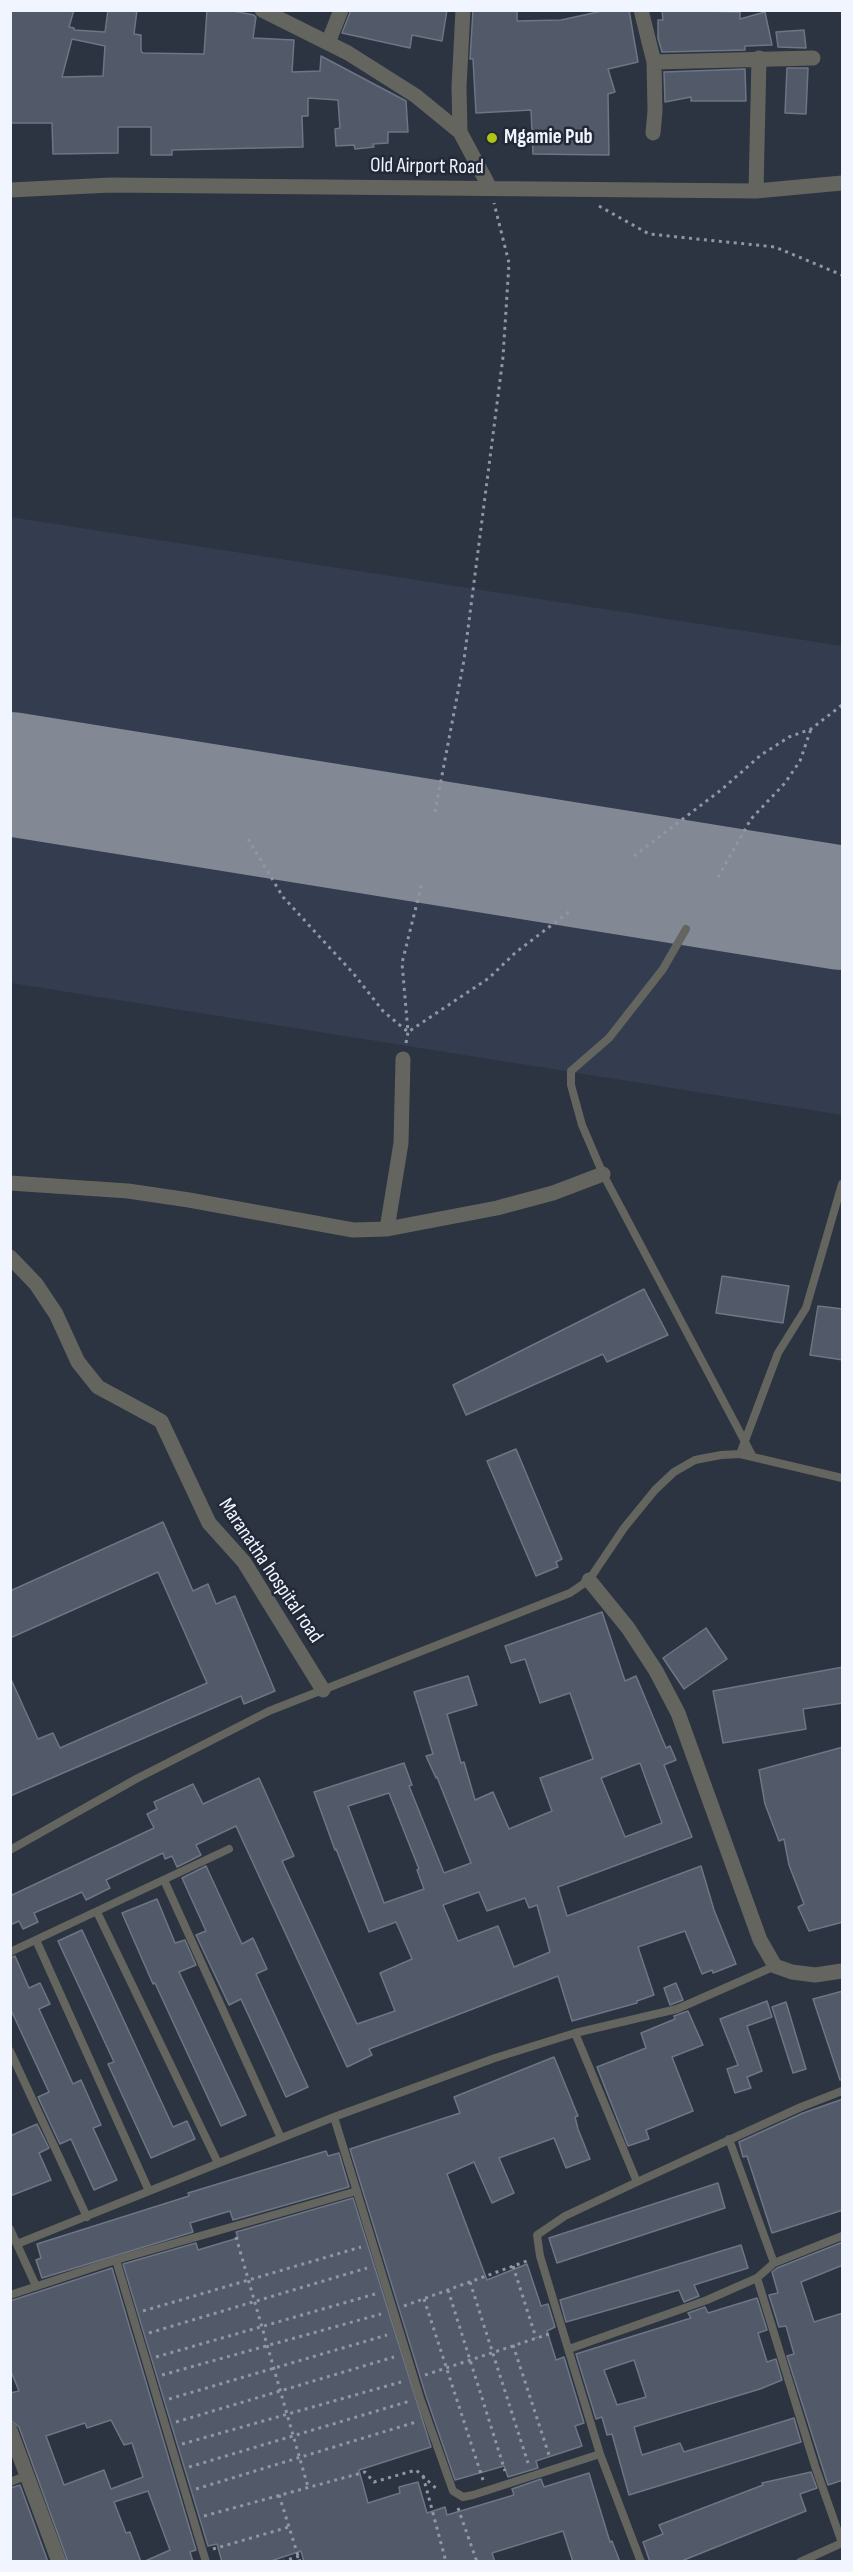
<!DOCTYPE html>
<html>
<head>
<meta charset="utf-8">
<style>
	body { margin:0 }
	#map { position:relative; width:853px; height:2572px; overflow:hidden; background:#2c3341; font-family:"Sofia Sans Condensed",sans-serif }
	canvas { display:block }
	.frame { position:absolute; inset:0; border:12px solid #f1f5ff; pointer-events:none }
</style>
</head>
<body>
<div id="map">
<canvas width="853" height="2572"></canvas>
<div class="frame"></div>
</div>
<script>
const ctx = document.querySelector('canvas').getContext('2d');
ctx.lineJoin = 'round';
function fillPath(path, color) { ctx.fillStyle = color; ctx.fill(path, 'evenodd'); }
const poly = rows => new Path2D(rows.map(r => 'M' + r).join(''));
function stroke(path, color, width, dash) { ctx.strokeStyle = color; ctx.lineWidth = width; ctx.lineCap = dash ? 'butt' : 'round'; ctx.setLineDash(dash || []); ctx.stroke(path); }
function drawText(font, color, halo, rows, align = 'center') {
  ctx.font = font + ' "Sofia Sans Condensed",sans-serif'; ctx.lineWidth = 5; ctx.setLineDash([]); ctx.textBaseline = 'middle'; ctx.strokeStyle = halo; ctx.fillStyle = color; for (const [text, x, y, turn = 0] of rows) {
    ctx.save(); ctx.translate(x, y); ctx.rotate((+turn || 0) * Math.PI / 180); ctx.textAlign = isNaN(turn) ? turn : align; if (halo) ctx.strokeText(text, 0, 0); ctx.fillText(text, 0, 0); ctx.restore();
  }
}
fillPath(poly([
	[10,517,842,646,842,1115,11,983]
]), '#343d50');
stroke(poly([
	[10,774,842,908]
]), '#838895', 124);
const building = poly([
	[10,10,74,10,69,27,74,28,74,30,105,32,108,10,137,10,134,34,141,35,141,51,143,53,204,54,207,10,228,10,254,15,256,17,253,38,294,40,292,72,320,71,321,56,406,101,408,132,388,132,388,143,373,144,374,147,355,149,354,145,336,146,335,129,340,128,338,100,308,98,308,116,302,116,303,147,172,150,172,155,151,155,151,127,118,127,118,153,53,154,52,123,10,123,10,10],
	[72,39,105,46,103,76,62,77,72,39],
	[351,10,447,10,442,41,412,35,410,48,342,33,351,10],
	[473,10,517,10,517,21,561,20,607,10,629,10,638,62,608,69,615,92,608,94,609,155,533,154,531,110,476,113,473,59,470,59,473,10],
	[662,10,740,12,740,19,765,12,772,45,745,46,745,50,662,52,658,38,658,20,663,20,662,10],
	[804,30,806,48,778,47,776,32,804,30],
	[787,68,808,68,806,114,785,113,787,68],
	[745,69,746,101,691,101,691,97,665,102,664,72,745,69],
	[722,1276,789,1286,783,1323,716,1313,722,1276],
	[644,1289,668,1335,607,1362,603,1354,466,1415,453,1385,644,1289],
	[818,1306,843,1309,843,1360,810,1355,818,1306],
	[516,1449,562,1559,556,1562,558,1567,536,1576,487,1461,516,1449],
	[163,1522,193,1591,208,1584,216,1604,235,1596,275,1691,244,1704,241,1696,10,1796,10,1677,38,1739,53,1733,60,1748,207,1683,158,1572,10,1638,10,1591,163,1522],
	[602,1612,625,1681,636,1676,666,1748,670,1746,676,1760,664,1765,692,1837,558,1887,567,1916,701,1866,714,1910,736,1964,713,1973,712,1970,702,1974,685,1931,638,1947,654,1995,637,2001,637,2003,572,2021,558,1976,369,2049,372,2055,347,2067,236,1826,196,1845,201,1855,177,1867,172,1856,165,1859,163,1853,106,1880,110,1888,86,1900,82,1892,34,1913,38,1922,23,1929,19,1921,10,1925,10,1896,154,1828,147,1814,157,1809,154,1802,193,1784,203,1804,259,1778,294,1856,282,1861,357,2024,395,2011,380,1973,412,1959,396,1922,369,1932,336,1849,335,1850,314,1792,404,1763,412,1785,409,1786,444,1873,471,1863,437,1777,436,1778,426,1756,433,1754,414,1692,468,1676,477,1705,447,1714,461,1763,464,1762,475,1800,493,1792,509,1829,552,1811,540,1778,593,1759,570,1693,540,1703,525,1659,511,1663,505,1646,602,1612],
	[640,1763,662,1823,625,1837,601,1778,640,1763],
	[389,1793,419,1869,417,1870,424,1889,384,1903,348,1806,389,1793],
	[479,1892,487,1911,525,1898,529,1908,537,1905,550,1952,514,1967,498,1926,458,1941,443,1905,479,1892],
	[706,1628,727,1659,684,1689,663,1658,706,1628],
	[843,1667,843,1703,803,1709,806,1729,723,1743,713,1691,843,1667],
	[843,1747,843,1922,809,1931,798,1907,804,1904,789,1865,784,1839,779,1841,765,1804,759,1770,843,1747],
	[206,1866,242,1944,253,1938,267,1969,256,1974,308,2087,286,2097,241,1999,229,2005,196,1935,206,1931,182,1878,206,1866],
	[157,1899,175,1943,185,1940,196,1965,179,1972,246,2115,221,2126,155,1983,153,1984,122,1913,157,1899],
	[82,1930,173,2127,187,2121,195,2139,151,2158,108,2064,114,2062,58,1941,82,1930],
	[15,1956,29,1988,40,1983,50,2004,39,2009,73,2084,81,2080,101,2125,93,2128,117,2180,94,2190,71,2139,60,2144,38,2097,49,2092,10,2008,10,1958,15,1956],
	[676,1983,683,2000,670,2005,664,1988,676,1983],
	[843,1991,843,2080,840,2080,813,1999,843,1991],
	[767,2001,772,2017,747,2026,762,2071,747,2077,751,2088,735,2093,727,2069,738,2065,720,2019,767,2001],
	[786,2002,806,2069,793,2073,772,2007,786,2002],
	[688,2011,703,2045,672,2057,693,2111,646,2130,649,2139,628,2146,597,2067,646,2048,641,2033,675,2019,674,2016,688,2011],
	[554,2057,578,2116,575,2117,578,2129,590,2159,566,2168,554,2138,499,2158,514,2193,492,2203,474,2162,447,2174,487,2280,527,2264,541,2306,548,2304,555,2327,547,2331,556,2360,564,2357,584,2423,575,2426,582,2446,536,2461,538,2468,508,2477,504,2466,455,2480,426,2396,350,2149,460,2113,454,2097,554,2057],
	[843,2099,843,2210,772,2233,747,2156,743,2157,739,2142,803,2113,843,2099],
	[37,2124,49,2148,39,2153,51,2180,10,2196,10,2136,37,2124],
	[326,2151,328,2156,339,2153,349,2187,233,2220,230,2211,190,2223,193,2232,42,2278,36,2260,41,2258,37,2244,189,2196,188,2193,326,2151],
	[718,2183,725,2208,557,2263,549,2238,718,2183],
	[353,2198,431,2447,359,2470,368,2503,400,2493,399,2487,418,2482,427,2513,445,2507,447,2515,514,2495,512,2489,541,2479,544,2487,589,2473,610,2542,612,2541,620,2562,573,2562,563,2531,492,2553,495,2562,304,2562,301,2551,268,2562,222,2562,217,2544,208,2546,123,2264,196,2243,198,2250,238,2238,236,2232,353,2198],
	[843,2242,843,2265,801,2282,814,2322,843,2313,843,2480,828,2485,787,2356,794,2354,786,2326,779,2327,769,2295,778,2293,772,2272,777,2268,843,2242],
	[741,2245,748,2268,694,2285,699,2296,684,2302,679,2290,566,2322,560,2300,741,2245],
	[112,2268,196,2550,190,2552,193,2562,143,2562,170,2550,148,2491,114,2502,126,2533,130,2532,141,2562,68,2562,19,2427,10,2420,10,2393,19,2391,10,2369,10,2301,112,2268],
	[111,2420,124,2445,132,2443,143,2477,111,2489,104,2470,64,2485,46,2436,85,2423,87,2428,111,2420],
	[757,2298,767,2330,758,2333,767,2362,776,2359,782,2380,760,2389,634,2427,642,2455,680,2443,684,2452,794,2418,801,2442,629,2495,612,2434,607,2435,602,2417,596,2419,576,2354,691,2318,688,2313,705,2307,708,2313,757,2298],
	[634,2360,646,2397,617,2405,604,2370,634,2360],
	[811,2472,817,2488,800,2494,806,2511,679,2562,650,2562,643,2542,663,2534,659,2525,763,2485,762,2483,811,2472],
	[20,2485,48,2562,10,2562,10,2488,20,2485]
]);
fillPath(building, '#525a69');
stroke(building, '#6e7585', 1.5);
stroke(poly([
	[599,206,649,234,775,247,842,275],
	[435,812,464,660,503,357,509,263,494,203],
	[248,839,283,897,353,973,383,1011,408,1032,489,978,515,953,570,911],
	[634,856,721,790,761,755,789,737,811,729,842,705],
	[718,877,751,819,785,783,800,761,811,729],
	[406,1043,408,1032,402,963,422,883],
	[236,2237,308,2487],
	[513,2266,536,2338],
	[470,2282,528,2463],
	[448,2290,505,2471],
	[424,2299,483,2480],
	[404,2306,527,2261],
	[143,2311,361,2247],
	[149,2333,367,2268],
	[513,2345,550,2458],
	[156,2357,375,2294],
	[162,2375,381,2314],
	[425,2375,549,2334],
	[169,2399,387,2335],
	[176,2422,394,2357],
	[182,2444,401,2382],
	[189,2467,410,2401],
	[423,2476,446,2562],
	[196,2489,416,2422],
	[279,2495,300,2562],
	[458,2508,477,2562],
	[204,2516,365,2472,374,2482,416,2470,438,2490],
	[213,2549,289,2527],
	[282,2562,299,2556]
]), '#9196a2', 3, [3, 4.5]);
stroke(poly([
	[686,929,663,969,609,1038,571,1071,571,1085,582,1125,603,1174,753,1457],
	[740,1454,778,1353,806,1308,842,1184],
	[10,1850,136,1779,269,1711,570,1593,589,1580,624,1528,655,1490,674,1472,695,1460,721,1455,740,1454,842,1478],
	[164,1880,281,2138],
	[97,1912,218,2163],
	[36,1940,149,2191],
	[10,1952,229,1849],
	[575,2033,637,2182],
	[10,2051,87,2217],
	[334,2117,420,2398,453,2491,463,2497,473,2495,600,2454],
	[729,2139,774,2263],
	[10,2229,36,2286],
	[17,2244,334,2117,495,2058,575,2033,677,2009,775,1966],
	[116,2260,206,2562],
	[757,2278,815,2466,842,2543,800,2562],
	[10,2295,116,2260,357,2191],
	[569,2349,707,2300,757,2278,774,2263,842,2236],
	[10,2482,28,2475],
	[641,2562,600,2454,540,2256,537,2235,565,2216,637,2182,801,2107,842,2091]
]), '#63655e', 8);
stroke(poly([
	[262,10,348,53,416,96,460,132,490,188],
	[641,10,654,62,655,111,653,133],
	[328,43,341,10],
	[654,62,813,58],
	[460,132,459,87,463,10],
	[10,190,111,185,756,191,842,183],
	[756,191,759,58],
	[10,1183,128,1191,189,1200,353,1230,387,1229,497,1208,553,1193,603,1174],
	[387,1229,401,1143,403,1059],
	[10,1257,36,1284,56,1314,78,1362,98,1387,161,1421,209,1523,244,1562,323,1690],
	[589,1580,628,1628,656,1671,678,1713,760,1940,775,1966,792,1972,815,1975,842,1971],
	[10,2430,59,2562]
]), '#63655e', 15);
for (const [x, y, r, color] of [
	[492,138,6,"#acc612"]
]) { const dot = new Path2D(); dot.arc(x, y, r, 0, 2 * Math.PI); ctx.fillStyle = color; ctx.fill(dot); stroke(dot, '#232937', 2); }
drawText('bold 21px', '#f1f5ff', '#232937', [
	["Mgamie Pub",504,138]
], 'left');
drawText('21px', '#f1f5ff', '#232937', [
	["Old Airport Road",427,167,1],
	["Maranatha hospital road",270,1571,56]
]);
</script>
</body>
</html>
